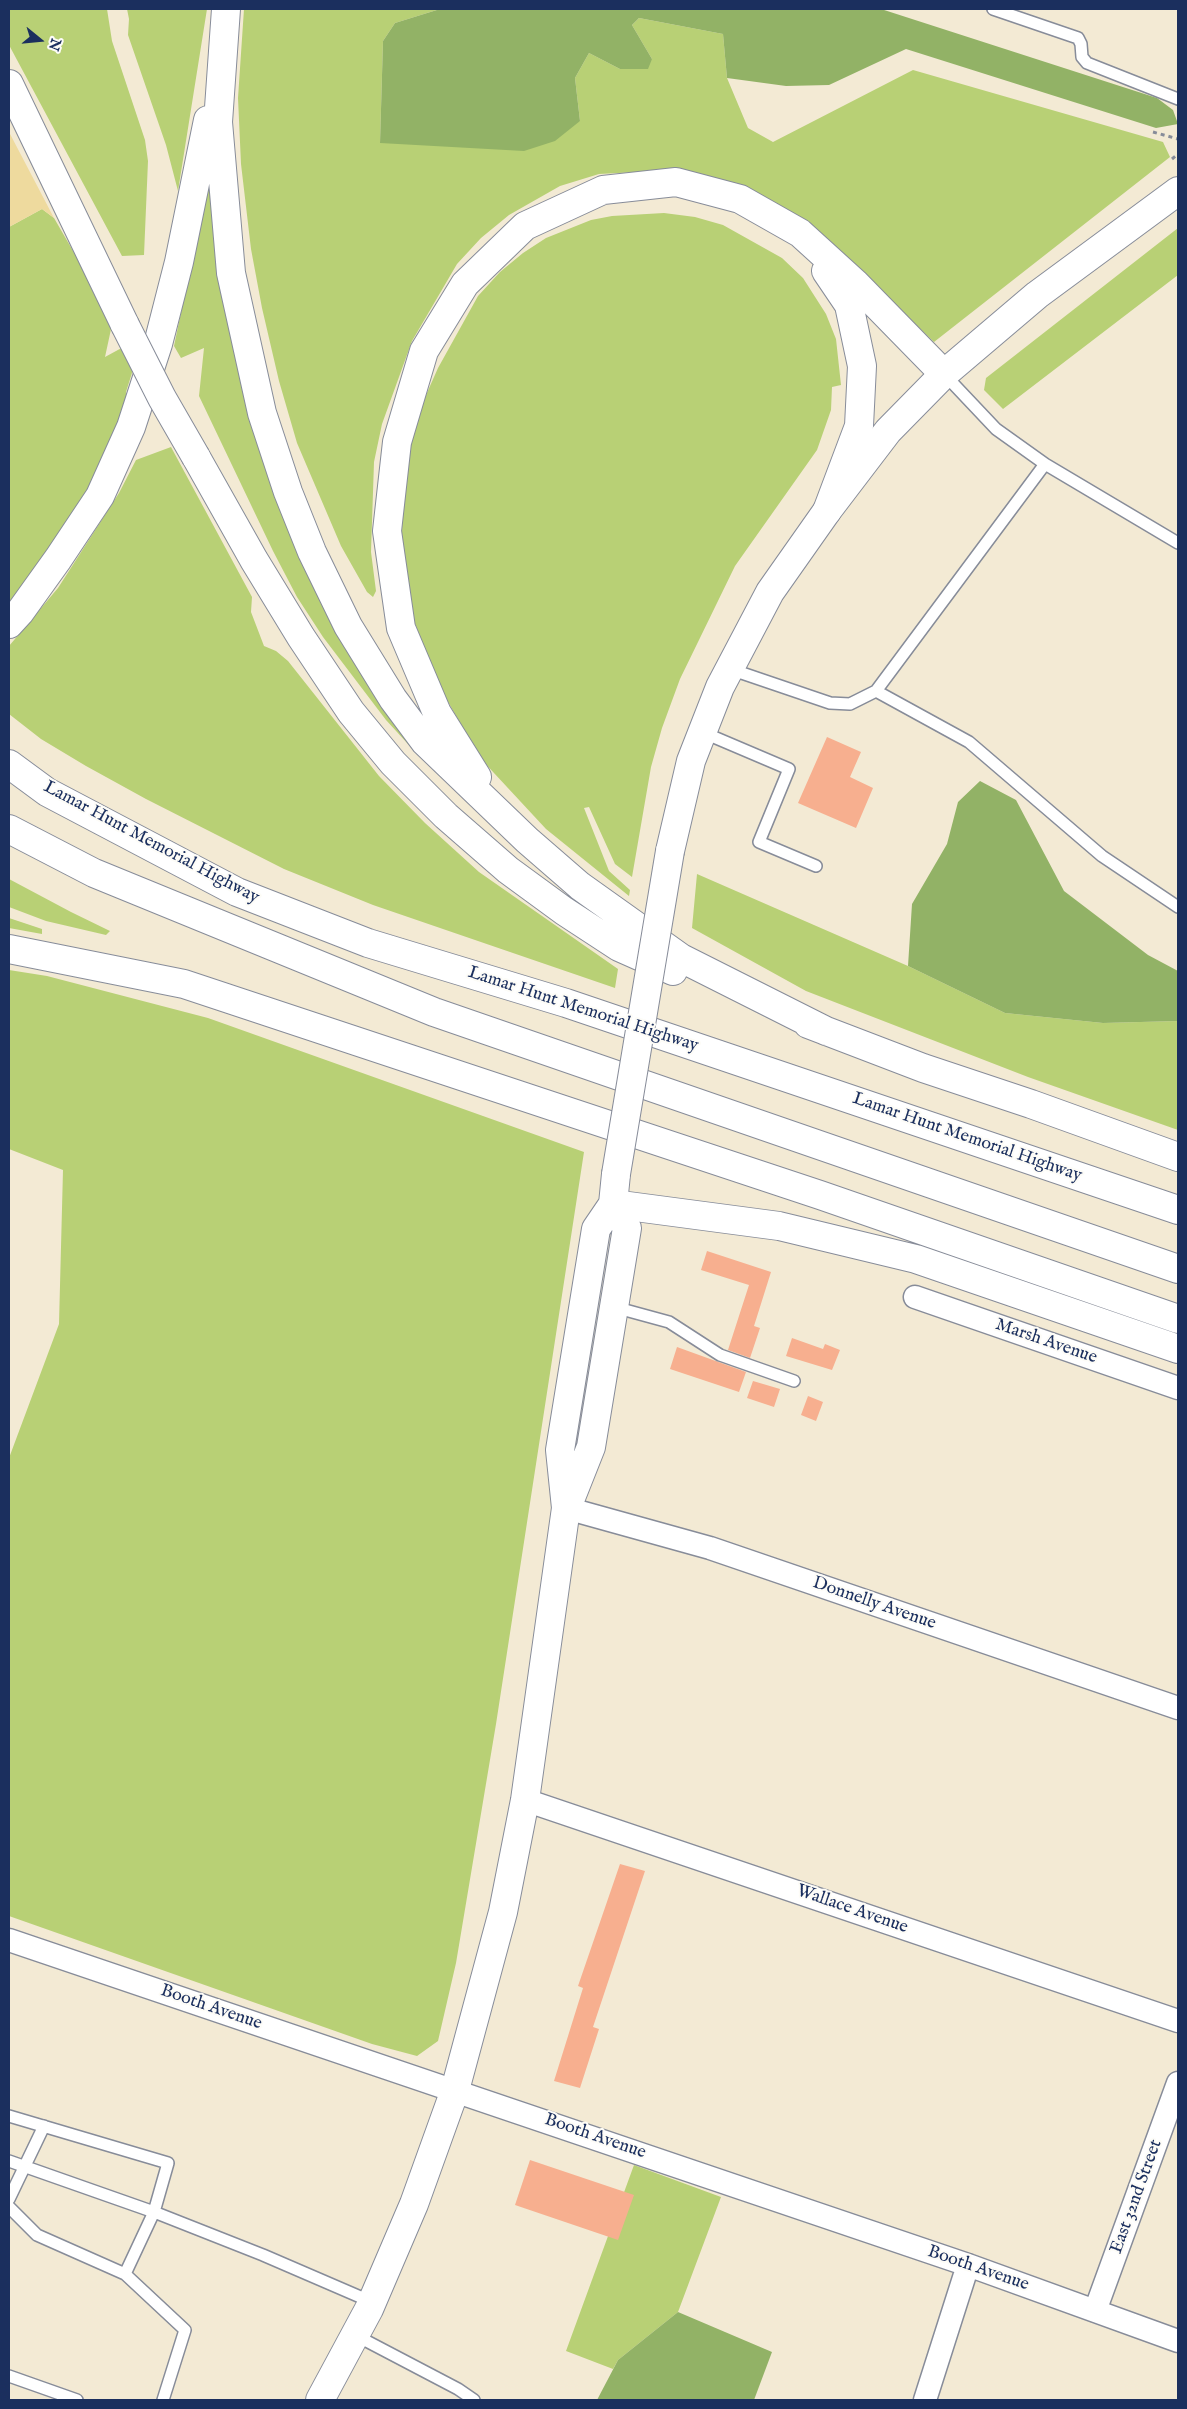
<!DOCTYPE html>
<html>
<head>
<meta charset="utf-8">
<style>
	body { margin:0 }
	#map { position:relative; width:1187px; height:2409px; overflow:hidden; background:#f3ead4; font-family:"IM FELL English",serif }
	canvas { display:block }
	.frame { position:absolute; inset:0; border:10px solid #1b2f5e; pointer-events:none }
	.north { position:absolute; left:15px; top:15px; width:50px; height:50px; -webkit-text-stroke:4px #fdfcf7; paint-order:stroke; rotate:107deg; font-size:14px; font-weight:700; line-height:20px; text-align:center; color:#1b2f5e }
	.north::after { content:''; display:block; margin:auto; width:18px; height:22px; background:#1b2f5e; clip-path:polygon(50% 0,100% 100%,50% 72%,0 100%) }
</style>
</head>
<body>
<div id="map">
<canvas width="1187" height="2409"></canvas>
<div class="frame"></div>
<div class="north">N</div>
</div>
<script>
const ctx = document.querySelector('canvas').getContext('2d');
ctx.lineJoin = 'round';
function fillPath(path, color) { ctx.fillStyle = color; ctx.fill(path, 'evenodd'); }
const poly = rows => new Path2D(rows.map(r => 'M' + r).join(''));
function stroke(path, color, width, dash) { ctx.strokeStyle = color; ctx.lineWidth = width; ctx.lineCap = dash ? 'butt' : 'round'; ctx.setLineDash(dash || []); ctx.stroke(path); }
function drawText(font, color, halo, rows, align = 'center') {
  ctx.font = font + ' "IM FELL English",serif'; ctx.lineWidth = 4; ctx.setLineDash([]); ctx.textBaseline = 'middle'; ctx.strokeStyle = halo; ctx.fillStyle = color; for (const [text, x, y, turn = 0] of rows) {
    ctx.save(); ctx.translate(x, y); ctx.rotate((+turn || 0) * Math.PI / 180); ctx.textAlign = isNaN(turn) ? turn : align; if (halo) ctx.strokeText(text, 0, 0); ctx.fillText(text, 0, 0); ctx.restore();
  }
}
fillPath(poly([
	[9,9,107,9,112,41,145,140,148,161,144,255,122,256,9,45],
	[127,9,207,9,178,191,166,145,128,35,129,19],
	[244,9,440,9,395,23,383,41,380,143,580,121,575,78,589,53,620,69,652,59,632,25,639,18,723,34,727,78,748,128,773,142,913,70,1163,142,1170,157,934,342,816,230,677,170,599,174,560,186,509,215,481,238,457,264,412,341,382,424,374,462,371,552,376,591,373,597,367,592,341,546,297,443,279,381,262,308,251,249,241,164,238,98],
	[214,127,224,249,304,545,478,809,418,755,386,720,323,637,297,597,273,551,199,396,204,348,181,358,174,346,199,226],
	[42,209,54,218,113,320,105,357,127,345,136,360,126,392,127,408,94,482,9,609,9,227],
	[664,213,695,217,723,225,782,258,803,278,826,314,836,339,841,385,832,387,831,410,817,450,735,566,680,679,662,728,651,767,632,877,615,864,589,807,584,808,609,871,630,890,629,896,546,829,481,759,440,688,414,621,405,579,402,533,403,491,409,449,422,404,438,368,478,296,500,272,523,253,546,238,591,220,612,216],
	[1178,228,1178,275,1003,409,984,390,986,378],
	[171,447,252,597,251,612,264,646,276,651,288,661,379,776,425,823,479,872,618,969,615,988,373,905,284,869,146,799,86,766,41,739,9,714,9,646,58,588,119,493,136,460],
	[697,874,908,966,1005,1013,1103,1023,1178,1021,1178,1130,1028,1077,806,991,692,928],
	[9,879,71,912,110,931,106,935,46,921,9,907],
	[9,918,42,929,42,934,9,928],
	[9,970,47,976,208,1018,584,1152,496,1724,456,1963,438,2041,417,2056,372,2044,9,1916,9,1458,59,1324,63,1170,9,1149],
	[634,2165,721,2197,678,2312,618,2360,613,2369,566,2351]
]), '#b8d075');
fillPath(poly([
	[440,9,881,9,1157,98,1173,110,1178,124,1156,128,906,49,829,85,786,86,727,78,723,34,639,18,632,25,652,59,648,69,620,69,589,53,575,78,580,121,555,141,524,151,380,143,383,41,395,23],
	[980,781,1016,800,1064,891,1148,955,1178,971,1178,1021,1103,1023,1005,1013,908,966,912,904,947,844,958,802],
	[678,2312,772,2352,754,2400,597,2400,618,2360]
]), '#92b266');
fillPath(poly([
	[9,132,54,218,42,209,9,227]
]), '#eeda9e');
fillPath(poly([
	[827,737,861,752,850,777,873,788,856,828,798,803],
	[707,1251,771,1272,754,1326,760,1328,750,1358,728,1350,749,1285,701,1270],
	[792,1338,823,1349,825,1344,840,1350,832,1370,786,1356],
	[677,1347,746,1372,739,1392,670,1369],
	[753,1381,780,1389,774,1407,747,1398],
	[808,1396,823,1402,816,1421,801,1415],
	[620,1864,645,1871,593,2027,599,2029,580,2088,554,2081,583,1988,578,1986],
	[530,2160,634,2195,618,2240,515,2205]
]), '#f7af8f');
const service = poly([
	[993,9,1078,38,1081,44,1082,57,1087,63,1178,99],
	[944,374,996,429,1045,464,1178,543],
	[730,669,830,703,850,704,876,691,1045,464],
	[876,691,969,742,1102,856,1178,907],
	[702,732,789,769,759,842,816,866],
	[614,1307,669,1322,720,1355,794,1381],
	[9,2116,168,2163,154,2212,125,2274,37,2235,9,2207],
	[9,2161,154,2212,263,2255,372,2302],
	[9,2199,44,2126],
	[125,2274,185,2330,163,2400],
	[355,2335,458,2389,474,2400],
	[9,2376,77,2400]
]);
const minor = poly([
	[915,1297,1178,1388],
	[566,1508,710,1548,1178,1708],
	[525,1800,1178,2021],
	[9,1940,968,2265,1178,2341],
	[1095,2311,1178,2083],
	[925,2400,968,2265]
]);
const primary = poly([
	[670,851,691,761,720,687,770,592,827,511,888,431,944,374,1037,295,1178,191],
	[568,1505,591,1447,627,1228,613,1204],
	[320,2400,369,2309,414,2204,455,2090,503,1912,525,1800,566,1508,560,1450,596,1229,613,1204,616,1174]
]);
const motorway = poly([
	[226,9,218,122,231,273,262,413,288,492,312,552,348,626,393,699,425,742,527,840,580,886,681,958,826,1031],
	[9,84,125,325],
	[826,271,849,305,862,366,859,426,827,511],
	[196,457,254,560,301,637,351,712,393,763,446,816,508,870,564,911,619,947,673,971],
	[9,624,20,612,58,559,100,496,131,427,158,344,179,262,208,120],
	[9,764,47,792,237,892,368,943,566,1003,1178,1210],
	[477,777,437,713,401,628,387,531,397,442,424,351,465,284,525,226,603,190,676,182,740,199,800,233,855,283,944,374],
	[9,829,94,873,434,1012,1178,1269],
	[9,949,184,984,820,1195,1178,1319],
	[808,1024,923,1068,1031,1104,1178,1157],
	[613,1204,779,1226,916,1259,1178,1349]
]);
stroke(service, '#878c99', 14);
stroke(minor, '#878c99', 25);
stroke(primary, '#878c99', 30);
stroke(motorway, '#878c99', 30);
stroke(poly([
	[1153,132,1178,139],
	[1172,159,1178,154]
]), '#878c99', 3, [4, 4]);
stroke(service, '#fff', 11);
stroke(minor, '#fff', 22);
stroke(primary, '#fff', 28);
stroke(motorway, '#fff', 28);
const primaryBridge = poly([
	[616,1174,670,851]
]);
const motorwayBridge = poly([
	[125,325,162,398,196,457]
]);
stroke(primaryBridge, '#878c99', 30, []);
stroke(motorwayBridge, '#878c99', 30, []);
stroke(primaryBridge, '#fff', 28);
stroke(motorwayBridge, '#fff', 28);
drawText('18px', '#1b2f5e', '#fdfcf7', [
	["Lamar Hunt Memorial Highway",151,843,28],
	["Lamar Hunt Memorial Highway",583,1010,18],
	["Lamar Hunt Memorial Highway",967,1138,19],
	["Marsh Avenue",1046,1342,19],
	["Donnelly Avenue",874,1604,19],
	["Wallace Avenue",852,1910,19],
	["Booth Avenue",211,2008,19],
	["Booth Avenue",595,2137,19],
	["East 32nd Street",1137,2197,-70],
	["Booth Avenue",978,2269,19]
]);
</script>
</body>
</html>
